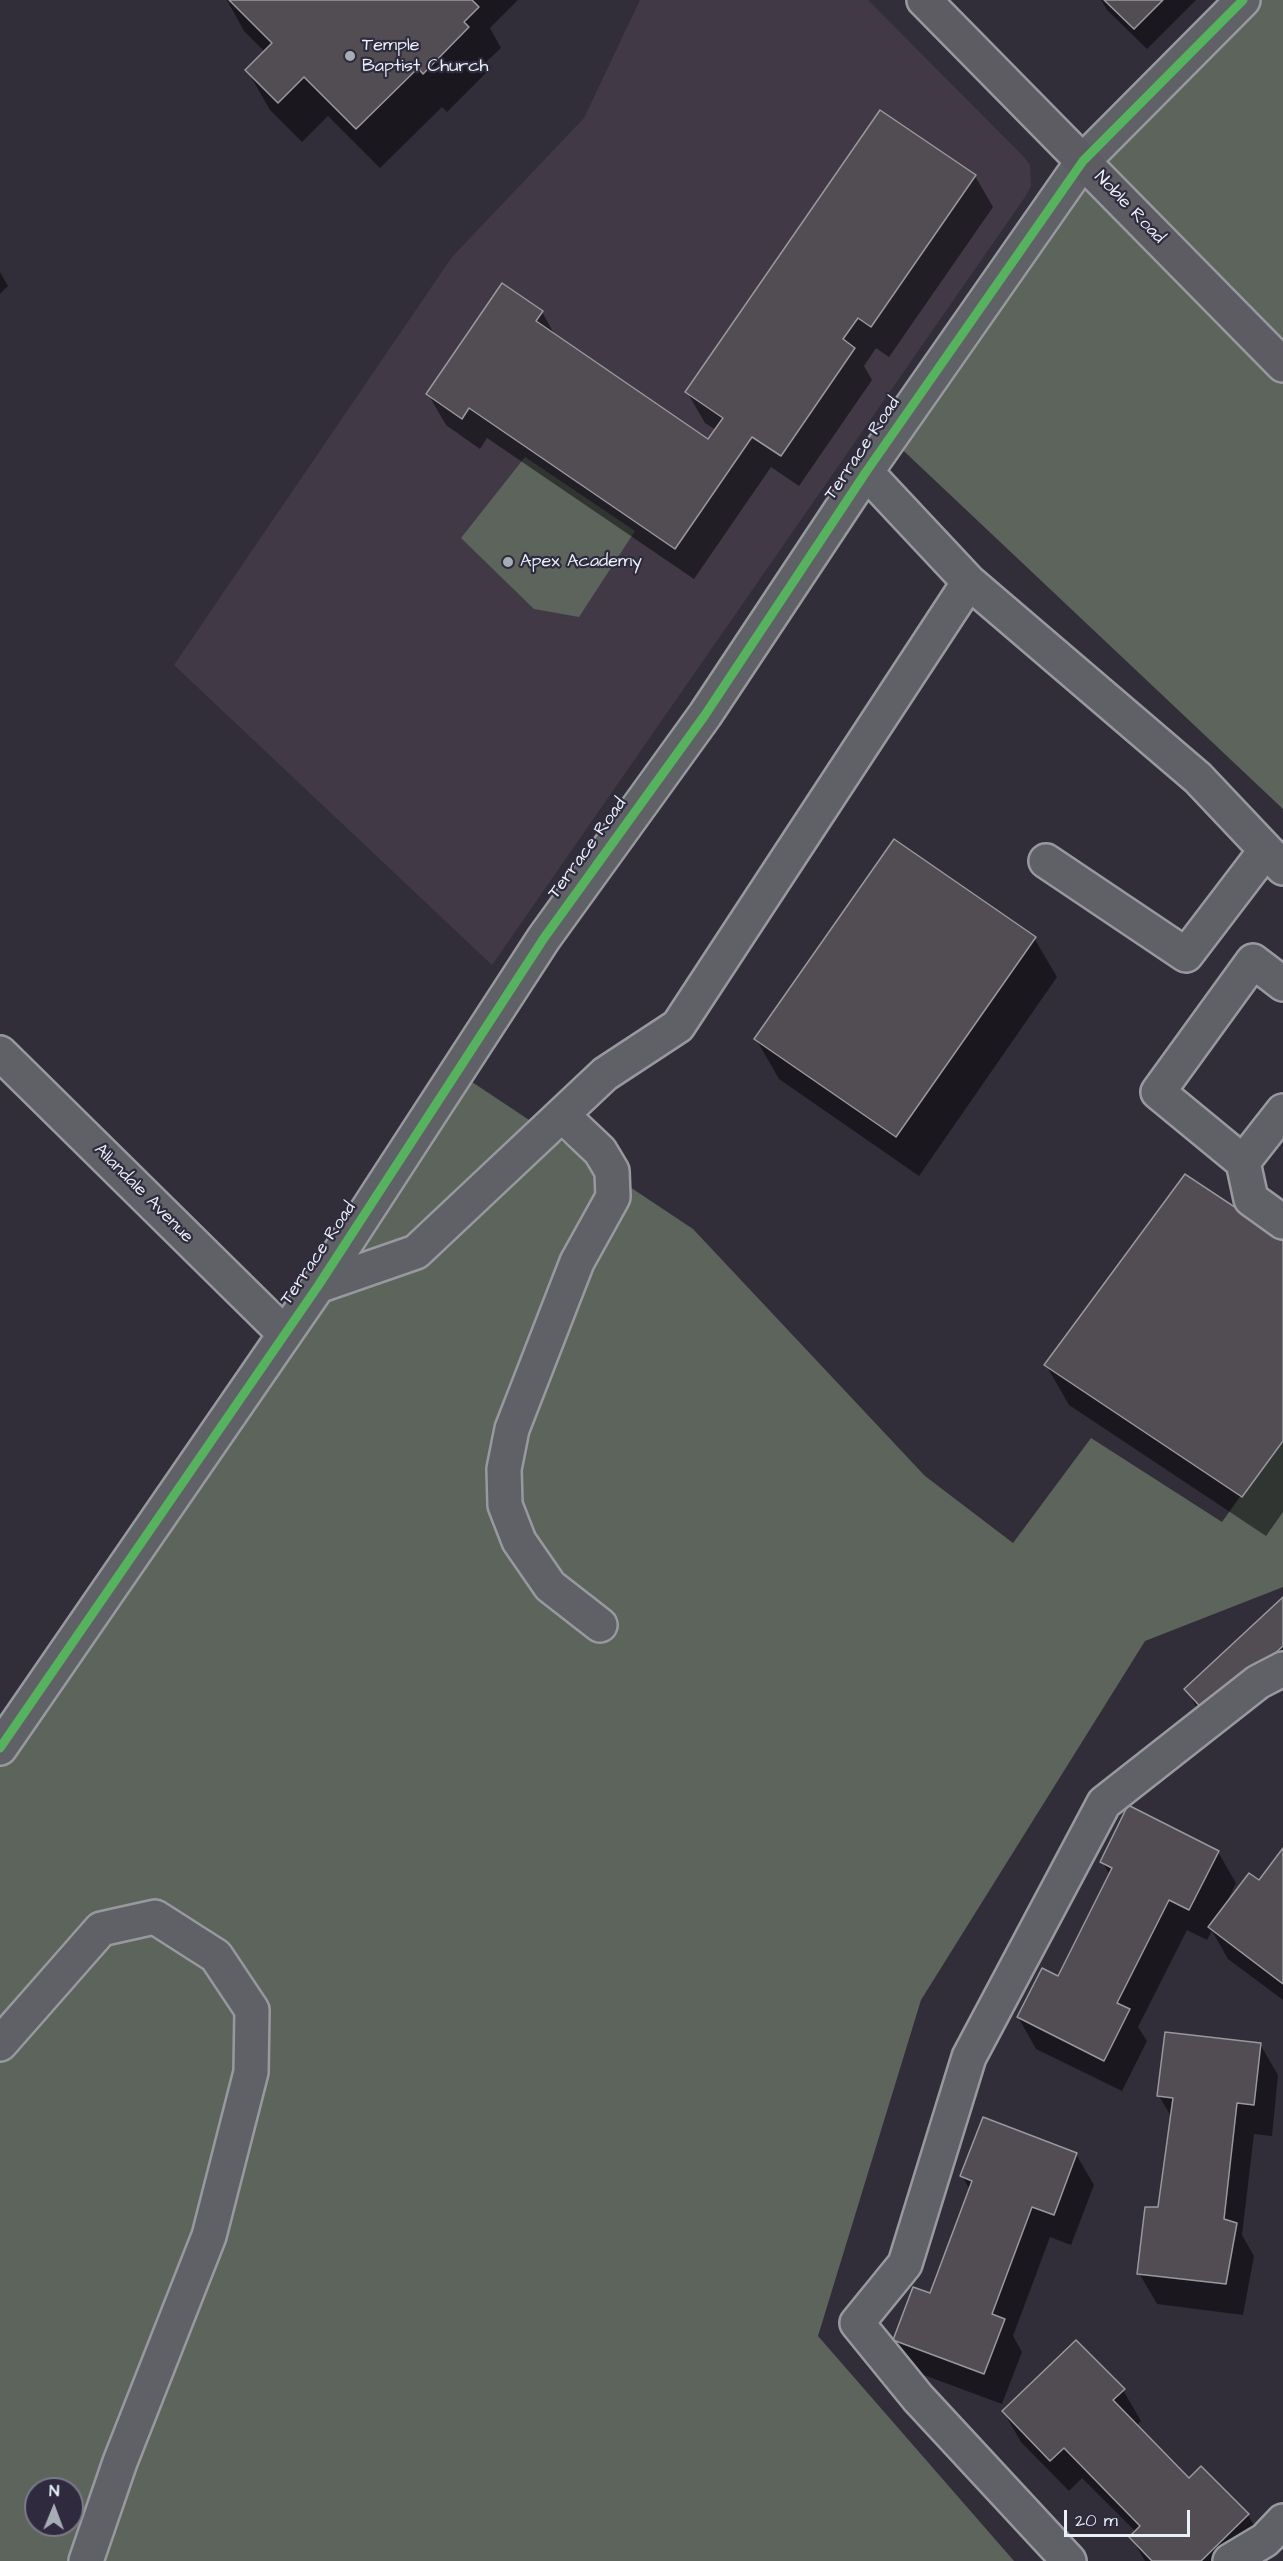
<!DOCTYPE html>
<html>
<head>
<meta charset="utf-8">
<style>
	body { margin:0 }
	#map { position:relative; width:1283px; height:2561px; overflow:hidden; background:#312e39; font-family:"Architects Daughter",sans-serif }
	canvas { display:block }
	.north { position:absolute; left:24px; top:2477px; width:60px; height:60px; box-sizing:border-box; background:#2f2a3d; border:2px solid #797a88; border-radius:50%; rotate:1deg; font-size:16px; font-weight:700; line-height:24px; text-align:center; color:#e8f1f8 }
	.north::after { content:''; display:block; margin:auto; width:21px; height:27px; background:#a8adb5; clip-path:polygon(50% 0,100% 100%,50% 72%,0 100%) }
	.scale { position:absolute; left:1064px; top:2510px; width:126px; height:27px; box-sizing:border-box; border:3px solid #e8f1f8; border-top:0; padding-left:8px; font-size:18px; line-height:21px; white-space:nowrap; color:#e8f1f8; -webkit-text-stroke:4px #2f2a3d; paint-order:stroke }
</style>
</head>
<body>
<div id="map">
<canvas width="1283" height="2561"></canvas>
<div class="north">N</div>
<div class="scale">20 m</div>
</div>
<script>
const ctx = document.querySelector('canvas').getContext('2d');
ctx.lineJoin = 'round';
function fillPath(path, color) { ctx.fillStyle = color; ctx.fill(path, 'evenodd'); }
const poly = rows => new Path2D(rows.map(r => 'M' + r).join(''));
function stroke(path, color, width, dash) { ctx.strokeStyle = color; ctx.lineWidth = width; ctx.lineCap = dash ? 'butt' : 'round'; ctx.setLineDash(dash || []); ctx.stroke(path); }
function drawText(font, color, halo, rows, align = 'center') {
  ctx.font = font + ' "Architects Daughter",sans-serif'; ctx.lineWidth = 4.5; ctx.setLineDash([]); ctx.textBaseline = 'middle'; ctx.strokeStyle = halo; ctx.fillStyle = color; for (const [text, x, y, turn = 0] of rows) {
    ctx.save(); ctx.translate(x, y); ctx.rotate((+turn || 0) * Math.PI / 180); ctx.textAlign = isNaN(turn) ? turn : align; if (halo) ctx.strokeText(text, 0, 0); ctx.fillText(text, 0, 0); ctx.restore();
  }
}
fillPath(poly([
	[640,0,868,0,1024,157,1030,165,1031,186,1025,197,492,965,174,665,452,257,584,118]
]), '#413946');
fillPath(poly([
	[1243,0,1283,0,1283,809,890,438,1083,161],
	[525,457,635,531,579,617,534,609,461,538],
	[457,1072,693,1229,925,1476,1013,1543,1091,1438,1222,1522,1283,1436,1283,1587,1145,1641,921,2000,818,2336,1014,2561,0,2561,0,1748],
	[36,2489,72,2489,72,2525,36,2525]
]), '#5d645c');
fillPath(poly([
	[227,0,518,0,490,28,501,48,487,61,491,68,447,112,442,107,380,168,328,116,302,142,270,110,247,70,265,52,244,31],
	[1101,0,1196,0,1147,49,1107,10],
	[975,176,993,207,889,357,876,348,864,366,872,380,799,486,771,467,694,579,487,438,480,449,446,425,428,394,542,312,556,337,709,441,716,430,705,423,687,392],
	[0,272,8,286,0,294],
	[1034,938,1057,977,919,1176,779,1079,756,1039],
	[1283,1240,1283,1512,1266,1536,1069,1405,1046,1365],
	[1283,1599,1283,1678,1221,1735,1198,1710,1186,1689],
	[1283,1851,1283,2000,1228,1959,1212,1931,1207,1940,1187,1930,1138,2027,1147,2041,1122,2091,1036,2049,1018,2017,1059,1978,1110,1875,1102,1862,1218,1852,1236,1883,1225,1906,1260,1882],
	[1260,2044,1278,2075,1272,2136,1254,2134,1242,2235,1254,2256,1243,2315,1157,2304,1139,2273,1159,2209,1172,2118,1159,2096],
	[1076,2154,1094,2185,1071,2245,1050,2237,1013,2336,1022,2352,1002,2404,913,2371,895,2340,930,2295,970,2190,962,2176],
	[1123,2390,1141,2421,1136,2426,1189,2480,1248,2515,1266,2546,1251,2561,1145,2561,1131,2537,1136,2532,1082,2478,1069,2491,1021,2442,1003,2411]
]), '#0007');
const building = poly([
	[229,0,472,0,479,7,464,22,469,27,423,74,418,68,356,129,304,77,278,103,245,70,272,43,229,0],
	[1104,0,1163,0,1134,29,1104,0],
	[880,110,976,175,871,327,858,318,843,339,855,348,781,456,752,437,675,549,469,408,462,419,426,394,502,283,543,311,536,321,708,439,723,418,685,392,880,110],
	[894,839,1036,937,896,1137,754,1039,894,839],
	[1185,1174,1283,1239,1283,1441,1242,1497,1044,1365,1185,1174],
	[1283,1597,1283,1646,1208,1715,1184,1689,1283,1597],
	[1128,1805,1219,1851,1189,1910,1169,1900,1117,2003,1130,2009,1104,2061,1017,2017,1042,1968,1058,1976,1112,1868,1100,1862,1128,1805],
	[1283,1848,1283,1984,1208,1927,1249,1873,1259,1880,1283,1848],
	[1165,2032,1261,2043,1254,2105,1237,2103,1224,2219,1237,2223,1226,2284,1137,2274,1145,2207,1158,2207,1173,2098,1157,2096,1165,2032],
	[983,2117,1077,2153,1054,2215,1032,2207,992,2314,1005,2319,984,2374,893,2340,913,2287,930,2293,972,2181,960,2176,983,2117],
	[1076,2340,1125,2389,1113,2400,1189,2478,1201,2466,1249,2514,1201,2561,1152,2561,1129,2537,1140,2526,1064,2448,1050,2461,1002,2411,1076,2340]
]);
fillPath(building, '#524d52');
stroke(building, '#98999f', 1.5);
const minor = poly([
	[969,582,1198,778,1283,868],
	[1046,861,1186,955,1266,850],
	[1283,984,1253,961,1158,1092,1243,1162,1283,1111],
	[0,1053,285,1334],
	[562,1115,600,1151,612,1171,613,1197,577,1262,512,1429,504,1469,505,1505,519,1541,550,1586,600,1625],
	[1243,1162,1251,1199,1283,1222],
	[318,1286,416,1252,605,1074,678,1026,969,582,866,472],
	[0,1748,318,1286,544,938,705,715,866,472,1083,161,1243,0],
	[0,2044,101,1929,155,1917,216,1956,252,2010,251,2072,209,2236,120,2462,86,2561],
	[1069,2561,918,2398,857,2323,905,2264,969,2057,1104,1803,1258,1682,1283,1669],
	[1230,2561,1265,2540,1283,2521]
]);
const major = poly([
	[924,0,1283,365]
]);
stroke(minor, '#98999f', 38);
stroke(major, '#98999f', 38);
stroke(minor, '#606067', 33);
stroke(major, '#5d5c62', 33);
stroke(poly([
	[0,1748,318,1286,544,938,705,715,866,472,1083,161,1243,0]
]), '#56b35d', 9);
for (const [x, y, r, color] of [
	[350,56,6,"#a8adb5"],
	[508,562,6,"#a8adb5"]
]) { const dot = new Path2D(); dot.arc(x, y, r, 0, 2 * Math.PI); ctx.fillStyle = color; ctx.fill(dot); stroke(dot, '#2f2a3d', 2); }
drawText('18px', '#e8f1f8', '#2f2a3d', [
	["Temple",362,46],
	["Baptist Church",362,67],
	["Apex Academy",520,562]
], 'left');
drawText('18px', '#e8f1f8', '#2f2a3d', [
	["Noble Road",1129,208,46],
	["Terrace Road",863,449,-56],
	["Terrace Road",588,849,-54],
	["Allandale Avenue",143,1194,45],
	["Terrace Road",319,1254,-56]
]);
</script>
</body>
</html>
